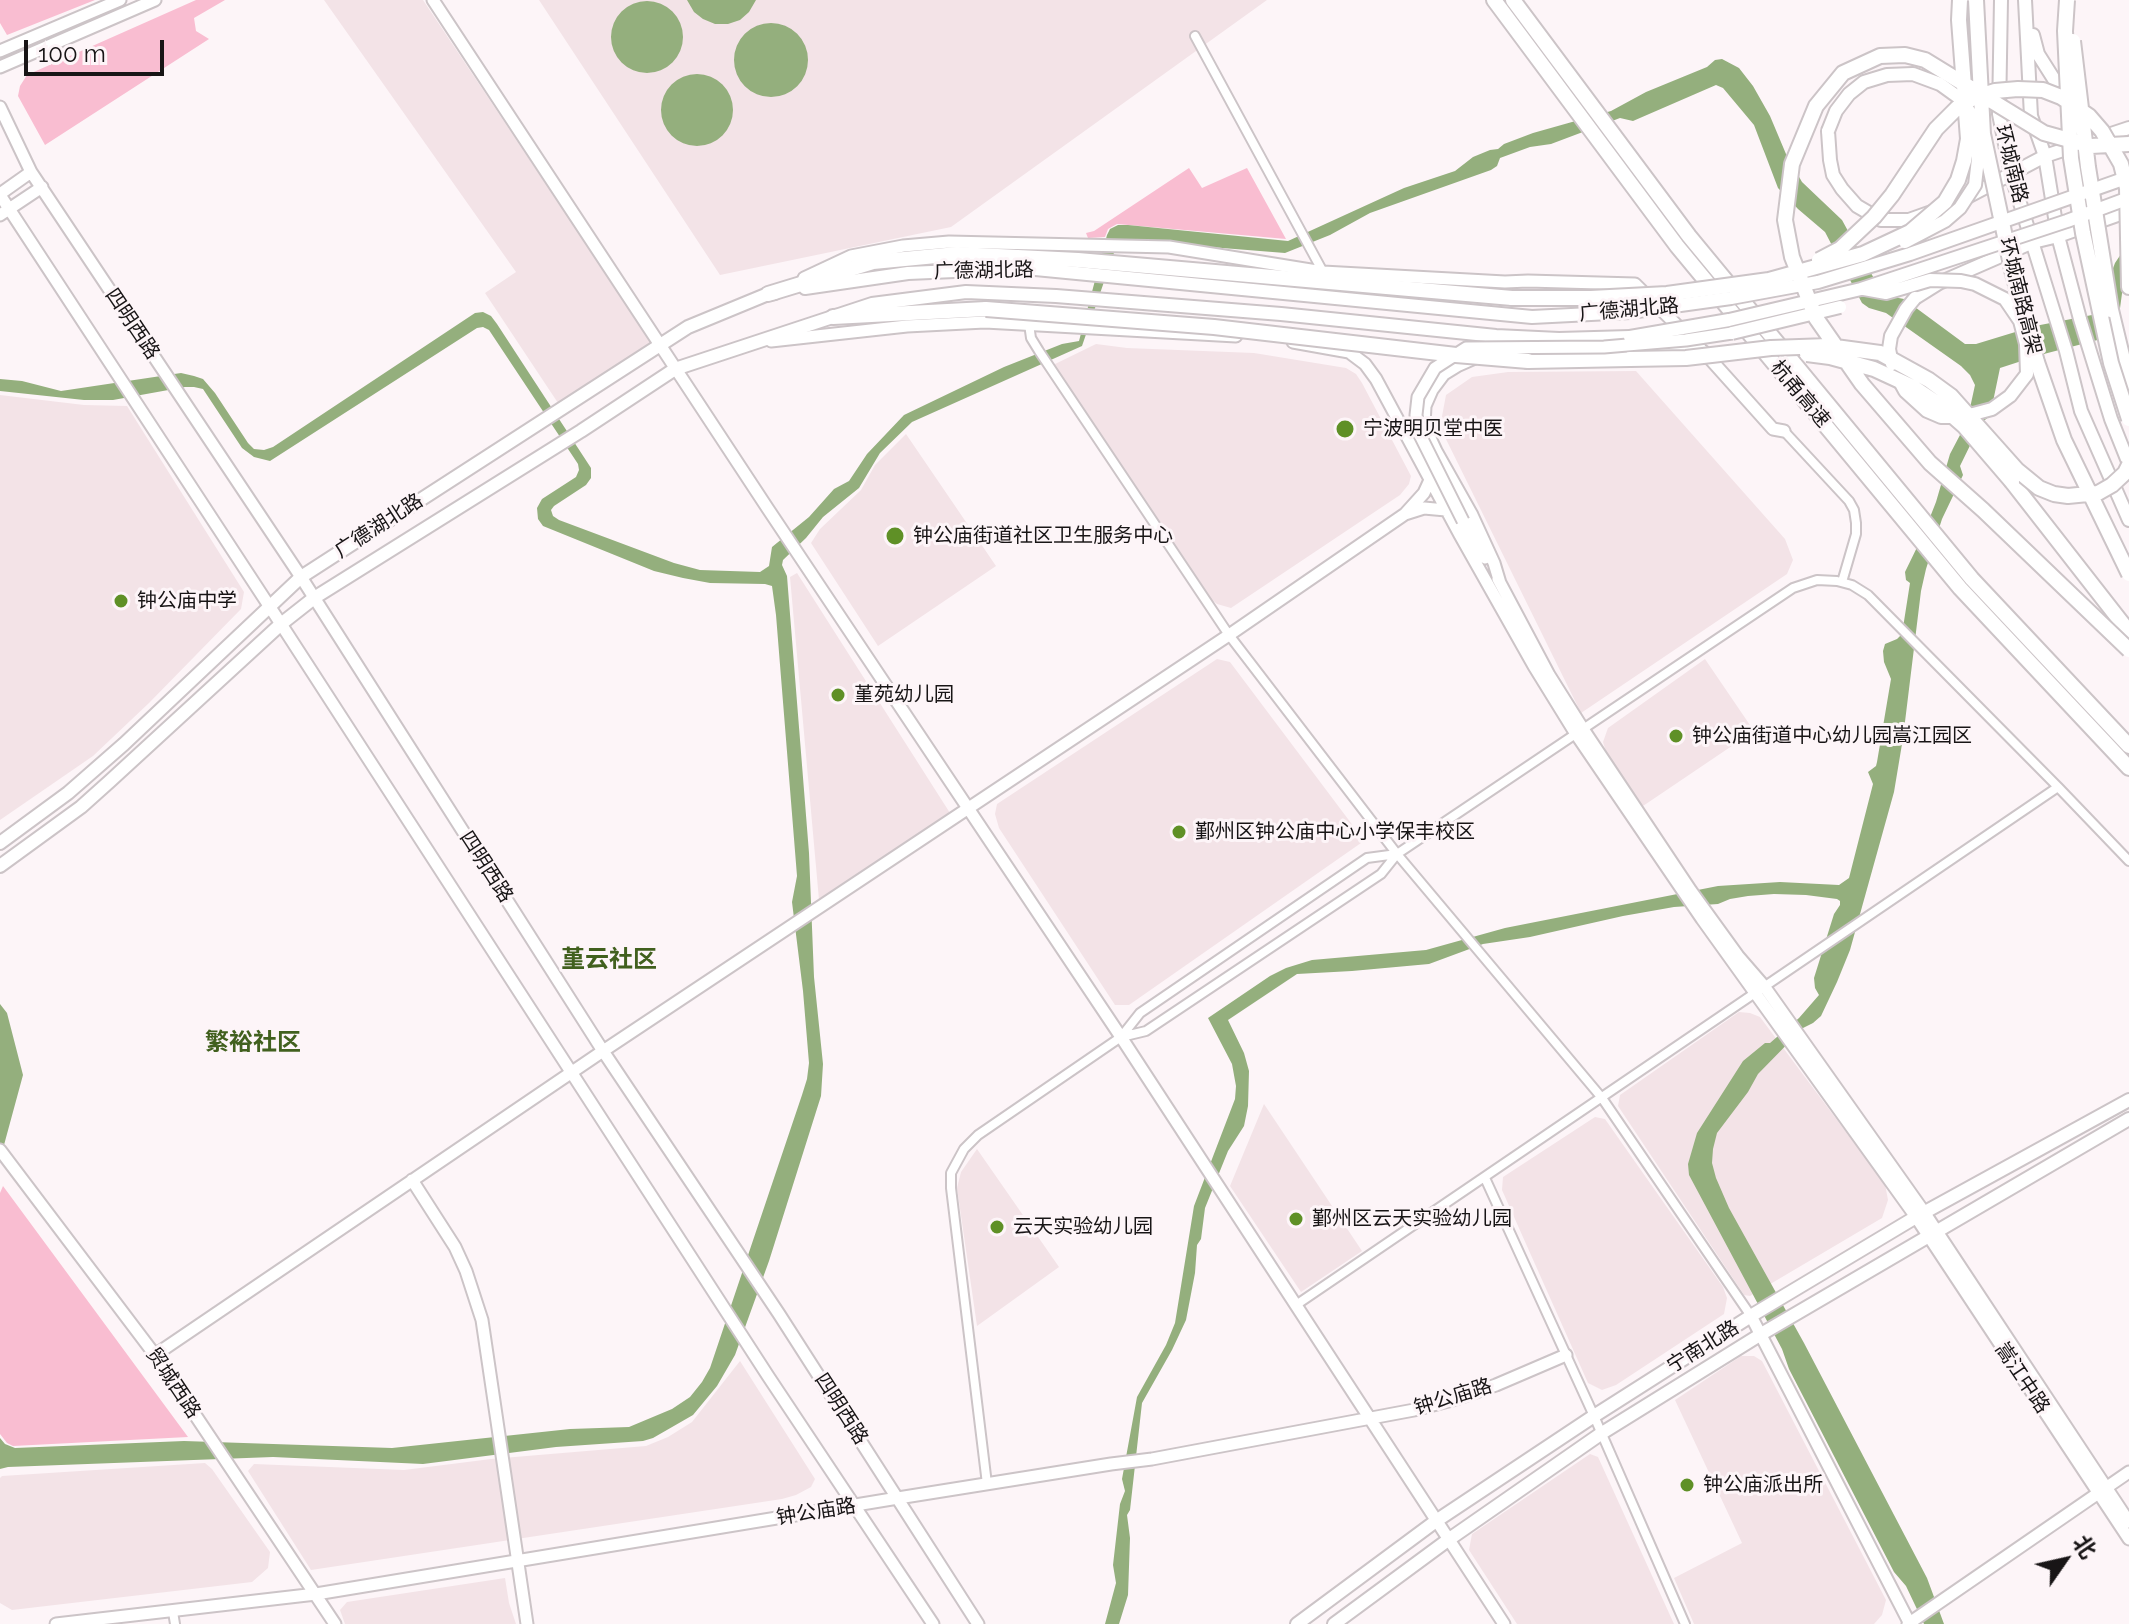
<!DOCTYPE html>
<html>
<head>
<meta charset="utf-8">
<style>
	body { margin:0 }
	#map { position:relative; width:2129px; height:1624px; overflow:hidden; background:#fdf5f8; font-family:Raleway,"Noto Sans SC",sans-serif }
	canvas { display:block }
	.north { position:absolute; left:2025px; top:1520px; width:80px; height:80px; -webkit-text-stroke:6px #fdf5f8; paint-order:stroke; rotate:56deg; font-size:22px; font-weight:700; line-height:32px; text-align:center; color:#181516 }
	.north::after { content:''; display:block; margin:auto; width:28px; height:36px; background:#181516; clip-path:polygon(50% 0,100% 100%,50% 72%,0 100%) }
	.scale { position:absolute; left:24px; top:40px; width:140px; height:36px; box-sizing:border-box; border:4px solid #181516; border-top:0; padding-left:10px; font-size:24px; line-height:28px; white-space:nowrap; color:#181516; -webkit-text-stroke:6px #fdf5f8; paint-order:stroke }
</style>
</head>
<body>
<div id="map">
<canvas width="2129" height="1624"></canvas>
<div class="north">北</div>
<div class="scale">100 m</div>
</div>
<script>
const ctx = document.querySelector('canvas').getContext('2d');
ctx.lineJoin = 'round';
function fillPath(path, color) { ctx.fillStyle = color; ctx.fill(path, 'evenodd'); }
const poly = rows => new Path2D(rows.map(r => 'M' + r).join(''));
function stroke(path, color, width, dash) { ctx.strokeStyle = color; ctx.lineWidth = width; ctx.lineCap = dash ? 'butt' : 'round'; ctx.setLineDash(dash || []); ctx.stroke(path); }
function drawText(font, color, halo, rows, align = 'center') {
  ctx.font = font + ' Raleway,"Noto Sans SC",sans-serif'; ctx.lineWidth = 6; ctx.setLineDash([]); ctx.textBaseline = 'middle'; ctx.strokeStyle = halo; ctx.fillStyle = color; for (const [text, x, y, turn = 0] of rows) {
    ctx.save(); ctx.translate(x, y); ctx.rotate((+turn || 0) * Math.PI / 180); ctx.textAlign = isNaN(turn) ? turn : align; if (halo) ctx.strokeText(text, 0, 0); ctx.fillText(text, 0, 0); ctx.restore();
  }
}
fillPath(poly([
	[324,0,423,0,652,343,558,403,485,293,516,272],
	[539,0,1267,0,951,227,720,275],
	[1096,344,1127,348,1254,353,1346,368,1356,374,1362,383,1411,476,1409,484,1400,495,1231,608,1217,604,1210,598,1053,365],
	[1636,371,1785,539,1793,560,1787,574,1581,713,1440,427,1446,395,1472,377,1508,372],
	[0,395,84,405,127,406,244,592,241,609,149,703,93,756,0,820],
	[906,434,996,566,878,646,811,543,820,529,861,490,875,465],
	[797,573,950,813,819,900,790,577],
	[1217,659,1230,662,1360,835,1361,843,1129,1005,1115,1005,999,828,995,814,997,804],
	[1705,659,1754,731,1640,808,1610,764,1603,742,1608,728],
	[1739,1012,1750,1013,1760,1017,1885,1184,1888,1200,1882,1218,1750,1296,1744,1295,1618,1106,1620,1095],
	[1264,1104,1362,1251,1301,1292,1230,1186],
	[1595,1117,1605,1119,1723,1287,1727,1298,1724,1314,1616,1385,1602,1390,1588,1383,1502,1190,1503,1177],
	[977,1149,1059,1267,977,1326,957,1188,961,1172],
	[1741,1356,1754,1356,1762,1361,1886,1600,1882,1615,1874,1624,1694,1624,1674,1578,1742,1543,1675,1400],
	[740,1361,815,1479,811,1487,796,1495,782,1499,311,1570,248,1471,254,1464,404,1470,491,1459,646,1446,668,1437,692,1422],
	[1590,1454,1598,1457,1674,1624,1517,1624,1469,1550,1472,1534],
	[205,1463,212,1469,270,1552,268,1568,252,1582,12,1610,0,1603,0,1478,2,1476],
	[505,1578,509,1603,516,1624,345,1624,340,1610,347,1602]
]), '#f3e3e7');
fillPath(poly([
	[0,0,95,0,7,35,0,23],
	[196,0,225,0,194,18,196,31,209,39,45,145,18,96,20,86,27,75],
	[1189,168,1202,188,1247,168,1286,239,1117,224,1108,229,1105,237,1088,238,1086,233,1094,231],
	[3,1186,188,1437,13,1446,7,1443,0,1434,0,1193]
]), '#f9bdd1');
fillPath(poly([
	[687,0,756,0,749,12,740,20,728,24,715,24,703,19,694,12],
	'611 37a36 36 0 1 1 72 0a36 36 0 1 1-72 0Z',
	'734 60a37 37 0 1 1 74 0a37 37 0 1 1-74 0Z',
	[1722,59,1739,68,1753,86,1770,116,1786,154,1802,182,1842,220,1883,295,1904,299,1965,344,1976,344,2035,326,2092,315,2097,311,2115,263,2129,242,2118,323,2109,337,2040,355,2000,368,1990,416,1981,423,1960,466,1963,475,1942,519,1926,569,1921,591,1903,738,1894,792,1850,950,1837,982,1821,1016,1813,1023,1803,1028,1758,1074,1748,1092,1717,1133,1713,1149,1712,1163,1716,1178,1729,1208,1804,1343,1927,1578,1944,1624,1924,1624,1906,1586,1894,1572,1789,1369,1782,1349,1689,1175,1688,1164,1697,1133,1743,1061,1765,1043,1770,1043,1799,1018,1819,995,1815,988,1814,978,1834,914,1840,905,1840,901,1837,899,1806,895,1774,894,1748,896,1730,899,1718,904,1674,907,1623,916,1530,937,1483,944,1429,964,1352,971,1297,974,1228,1020,1244,1053,1249,1071,1248,1106,1244,1126,1228,1151,1205,1208,1201,1239,1197,1245,1195,1273,1186,1320,1172,1350,1142,1403,1130,1510,1127,1515,1130,1538,1128,1595,1119,1624,1105,1624,1116,1583,1113,1565,1120,1504,1125,1491,1122,1479,1137,1397,1166,1345,1175,1323,1194,1206,1235,1099,1236,1086,1232,1064,1208,1018,1270,976,1286,968,1312,960,1426,950,1505,928,1718,886,1780,882,1839,885,1849,878,1873,784,1868,772,1876,766,1877,762,1891,679,1884,662,1883,651,1885,644,1897,639,1902,634,1910,583,1906,580,1905,572,1923,535,1936,502,1950,454,1960,435,1959,427,1970,408,1975,385,1970,375,1961,366,1886,313,1869,308,1862,303,1825,232,1798,209,1778,188,1754,125,1723,88,1716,85,1633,121,1620,118,1551,144,1530,147,1500,158,1497,166,1491,170,1370,213,1330,235,1285,253,1122,240,1118,241,1082,346,912,422,880,453,859,488,823,517,806,538,783,560,782,565,787,576,788,589,809,853,814,977,823,1064,821,1096,769,1261,735,1355,717,1386,693,1415,653,1438,643,1441,556,1447,423,1464,273,1457,8,1467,0,1469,0,1438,5,1444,15,1448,184,1441,392,1448,570,1429,629,1427,672,1409,690,1397,702,1382,710,1368,802,1095,807,1079,809,1063,803,991,792,902,797,876,776,615,772,586,765,584,710,583,683,578,654,571,543,526,538,519,537,508,542,499,576,477,579,470,578,464,489,330,483,327,477,328,270,461,254,457,242,448,203,389,194,387,185,387,113,400,84,400,0,391,0,379,22,381,61,391,181,373,194,376,203,379,215,393,248,443,254,449,264,450,273,447,475,313,483,312,491,316,497,324,591,468,591,478,586,485,554,506,551,510,553,516,559,520,674,563,700,570,760,572,769,566,772,547,809,517,834,489,849,481,867,454,904,415,1004,367,1062,344,1079,341,1107,235,1110,229,1118,225,1128,225,1288,241,1404,188,1455,171,1473,157,1490,150,1498,149,1504,144,1533,133,1611,111,1646,92,1707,67,1715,60],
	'661 110a36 36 0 1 1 72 0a36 36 0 1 1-72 0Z',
	[0,1004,7,1013,23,1075,4,1145,0,1153]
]), '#94af7d');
const street = poly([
	[1195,36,1323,272],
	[1029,324,1031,338,1039,351,1229,635,1397,854,1602,1098,1751,1316],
	[1784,431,1849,501,1854,510,1856,523,1856,534,1842,582],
	[1121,1037,1146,1031,1381,874,1397,854,1583,729,1793,588,1817,580,1837,581,1852,585,1868,595,2058,787],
	[1485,1178,1594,1416,1685,1624],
	[1296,1305,2058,787,2129,861],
	[987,1484,951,1188,951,1173,964,1149,978,1135,1121,1037,1140,1013,1367,858,1397,854],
	[173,1612,175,1624]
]);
const secondary = poly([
	[433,0,768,509,1121,1037,1504,1624],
	[0,51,120,0],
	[0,67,155,0],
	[0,107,31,172,301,577,603,1051,779,1314,978,1624],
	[0,194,31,172],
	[0,195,281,624,768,1376,933,1624],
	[0,215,42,187],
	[804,278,851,256,903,246,949,242,1169,247,1323,272,1505,282,1528,281,1635,284,1700,348,1612,351],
	[771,341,907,326,985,322,1236,336],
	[1293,342,1349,352,1365,364,1376,379,1460,535,1534,666,1576,734,1702,919,1916,1217,2129,1539],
	[1703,351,1773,429,1784,431],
	[1512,354,1583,352],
	[1475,358,1457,366,1444,374,1432,390,1425,406,1424,425,1436,451,1472,515,1494,563,1500,583],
	[1430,480,1424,493,1405,514,1424,508,1446,510],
	[1463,521,1485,558],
	[1498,579,1549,675,1583,729,1691,891,1738,956,1764,986,1924,1212,2129,1522],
	[0,1150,155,1355,335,1624],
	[412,1180,455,1247,466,1271,482,1320,527,1624],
	[1754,1314,1751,1316,1910,1624],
	[155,1355,603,1051,1229,635,1405,514],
	[56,1624,316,1594,898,1498,1111,1464,1152,1459,1414,1410,1456,1399,1496,1385,1566,1355],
	[1908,1624,2129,1472]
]);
const primary = poly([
	[2001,0,1999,114,2011,174,2066,351,2081,411,2129,520],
	[2025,0,2031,116,2045,156,2058,236,2080,319,2111,419,2129,464],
	[2033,35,2038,54,2069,103],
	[1828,131,1830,160,1833,175,1842,189,1857,206,1881,220,1909,220,1954,204,2045,156,2129,128],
	[805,288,908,273,1025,268,1532,317,1630,312],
	[1915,298,1939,283,2033,242,2058,236,2129,211],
	[0,843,68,793,124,744,301,577,688,327,768,294,775,293],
	[0,866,81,807,110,781,281,624,314,598,581,431,675,369,872,304,966,292,1056,296,1281,314,1496,336,1559,339,1630,337],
	[1754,1314,1916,1217,2129,1100],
	[1297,1624,1436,1521,1594,1416,1751,1316],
	[1334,1624,1448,1540,1602,1433,1763,1333,2129,1119]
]);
const highway = poly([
	[1494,0,1677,246,1960,588,2129,768],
	[1513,0,1689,236,1972,579,2129,746],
	[2128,238,2129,287],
	[768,294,873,262,957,254,1078,260,1512,298],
	[2111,310,2129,384],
	[833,317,986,309],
	[1528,361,1630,359],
	[2012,482,2129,632]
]);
stroke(street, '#ccc4c7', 12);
stroke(secondary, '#ccc4c7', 15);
stroke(primary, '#ccc4c7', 16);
stroke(highway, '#ccc4c7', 18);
stroke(street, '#fff', 8);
stroke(secondary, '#fff', 11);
stroke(primary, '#fff', 12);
stroke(highway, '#fff', 14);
const secondaryBridge = poly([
	[1463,521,1420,435,1416,415,1418,397,1435,368,1466,348,1604,347,1686,340,1732,333]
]);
const primaryBridge = poly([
	[1828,131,1836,111,1849,94,1864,82,1887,75,1913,74,1940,84,1958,97,1972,115,1978,138,1978,159,1975,185,1960,208,1945,221,1905,242],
	[1864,289,1886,293,1930,280,1961,281,1975,284,2005,299,2020,321,2026,344,2027,374,2010,396,1992,409,1962,417,1941,417,1927,411,1905,391,1899,380],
	[1630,312,1731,298,1818,282,1910,254,2129,177],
	[1732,333,1840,307],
	[1630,337,1729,320,1861,289,2067,221,2129,198],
	[1892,364,1889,349,1891,336,1906,309,1915,298]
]);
const highwayBridge = poly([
	[1976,0,1983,134,2013,274,2037,362,2064,440,2129,574],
	[2067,0,2065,31,2071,158,2083,233,2111,363,2129,419],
	[2073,41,2088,167,2111,310],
	[2129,144,2091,146,2044,133,1925,60,1905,55,1880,56,1843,73,1816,106,1792,164,1785,220,1792,257,1816,318,1862,384,1930,463,1983,510,2129,650],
	[1819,260,1840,249,1874,217,1892,195,1936,129,1957,108,1973,98,1995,91,2018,89,2043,90,2061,97,2089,116,2102,131,2121,164,2127,188,2128,238],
	[1512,298,1591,298,1667,294,1769,280,1863,254,1910,232,1945,202,1958,180,1964,161,1968,139,1959,20,1960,0],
	[986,309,1214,327,1456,355,1528,361],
	[1807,354,1830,357,1874,369,1913,387,1940,405,1964,426,2012,482],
	[1630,359,1686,358,1771,348,1828,346,1880,353,1929,380,1951,396,2017,470,2039,488,2054,494,2068,496,2098,493,2112,485,2125,473,2129,465]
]);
stroke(secondaryBridge, '#ccc4c7', 15, []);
stroke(primaryBridge, '#ccc4c7', 16, []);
stroke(highwayBridge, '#ccc4c7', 18, []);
stroke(secondaryBridge, '#fff', 11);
stroke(primaryBridge, '#fff', 12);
stroke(highwayBridge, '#fff', 14);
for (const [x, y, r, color] of [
	[1345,429,10,"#5f9026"],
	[895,536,10,"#5f9026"],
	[121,601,8,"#5f9026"],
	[838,695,8,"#5f9026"],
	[1676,736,8,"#5f9026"],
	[1179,832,8,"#5f9026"],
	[1296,1219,8,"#5f9026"],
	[997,1227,8,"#5f9026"],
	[1687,1485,8,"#5f9026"]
]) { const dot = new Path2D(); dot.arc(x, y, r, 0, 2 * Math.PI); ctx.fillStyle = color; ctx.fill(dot); stroke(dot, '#fdf5f8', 3); }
drawText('20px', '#181516', '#fdf5f8', [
	["环城南路",2011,164,76],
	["广德湖北路",984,271,-1],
	["环城南路高架",2020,296,76],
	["广德湖北路",1629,310,-5],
	["四明西路",132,324,56],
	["杭甬高速",1800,394,50],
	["广德湖北路",379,526,-33],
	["四明西路",486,867,57],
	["宁南北路",1703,1347,-32],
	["嵩江中路",2022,1378,56],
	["贸城西路",173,1383,56],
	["钟公庙路",1453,1397,-17],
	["四明西路",841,1409,57],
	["钟公庙路",816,1512,-9]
]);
drawText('20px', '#181516', '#fdf5f8', [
	["宁波明贝堂中医",1363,429],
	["钟公庙街道社区卫生服务中心",913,536],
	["钟公庙中学",137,601],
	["堇苑幼儿园",854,695],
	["钟公庙街道中心幼儿园嵩江园区",1692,736],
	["鄞州区钟公庙中心小学保丰校区",1195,832],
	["鄞州区云天实验幼儿园",1312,1219],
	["云天实验幼儿园",1013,1227],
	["钟公庙派出所",1703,1485]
], 'left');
drawText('bold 24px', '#41601e', '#fdf5f8', [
	["堇云社区",609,960],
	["繁裕社区",253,1043]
]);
</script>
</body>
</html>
